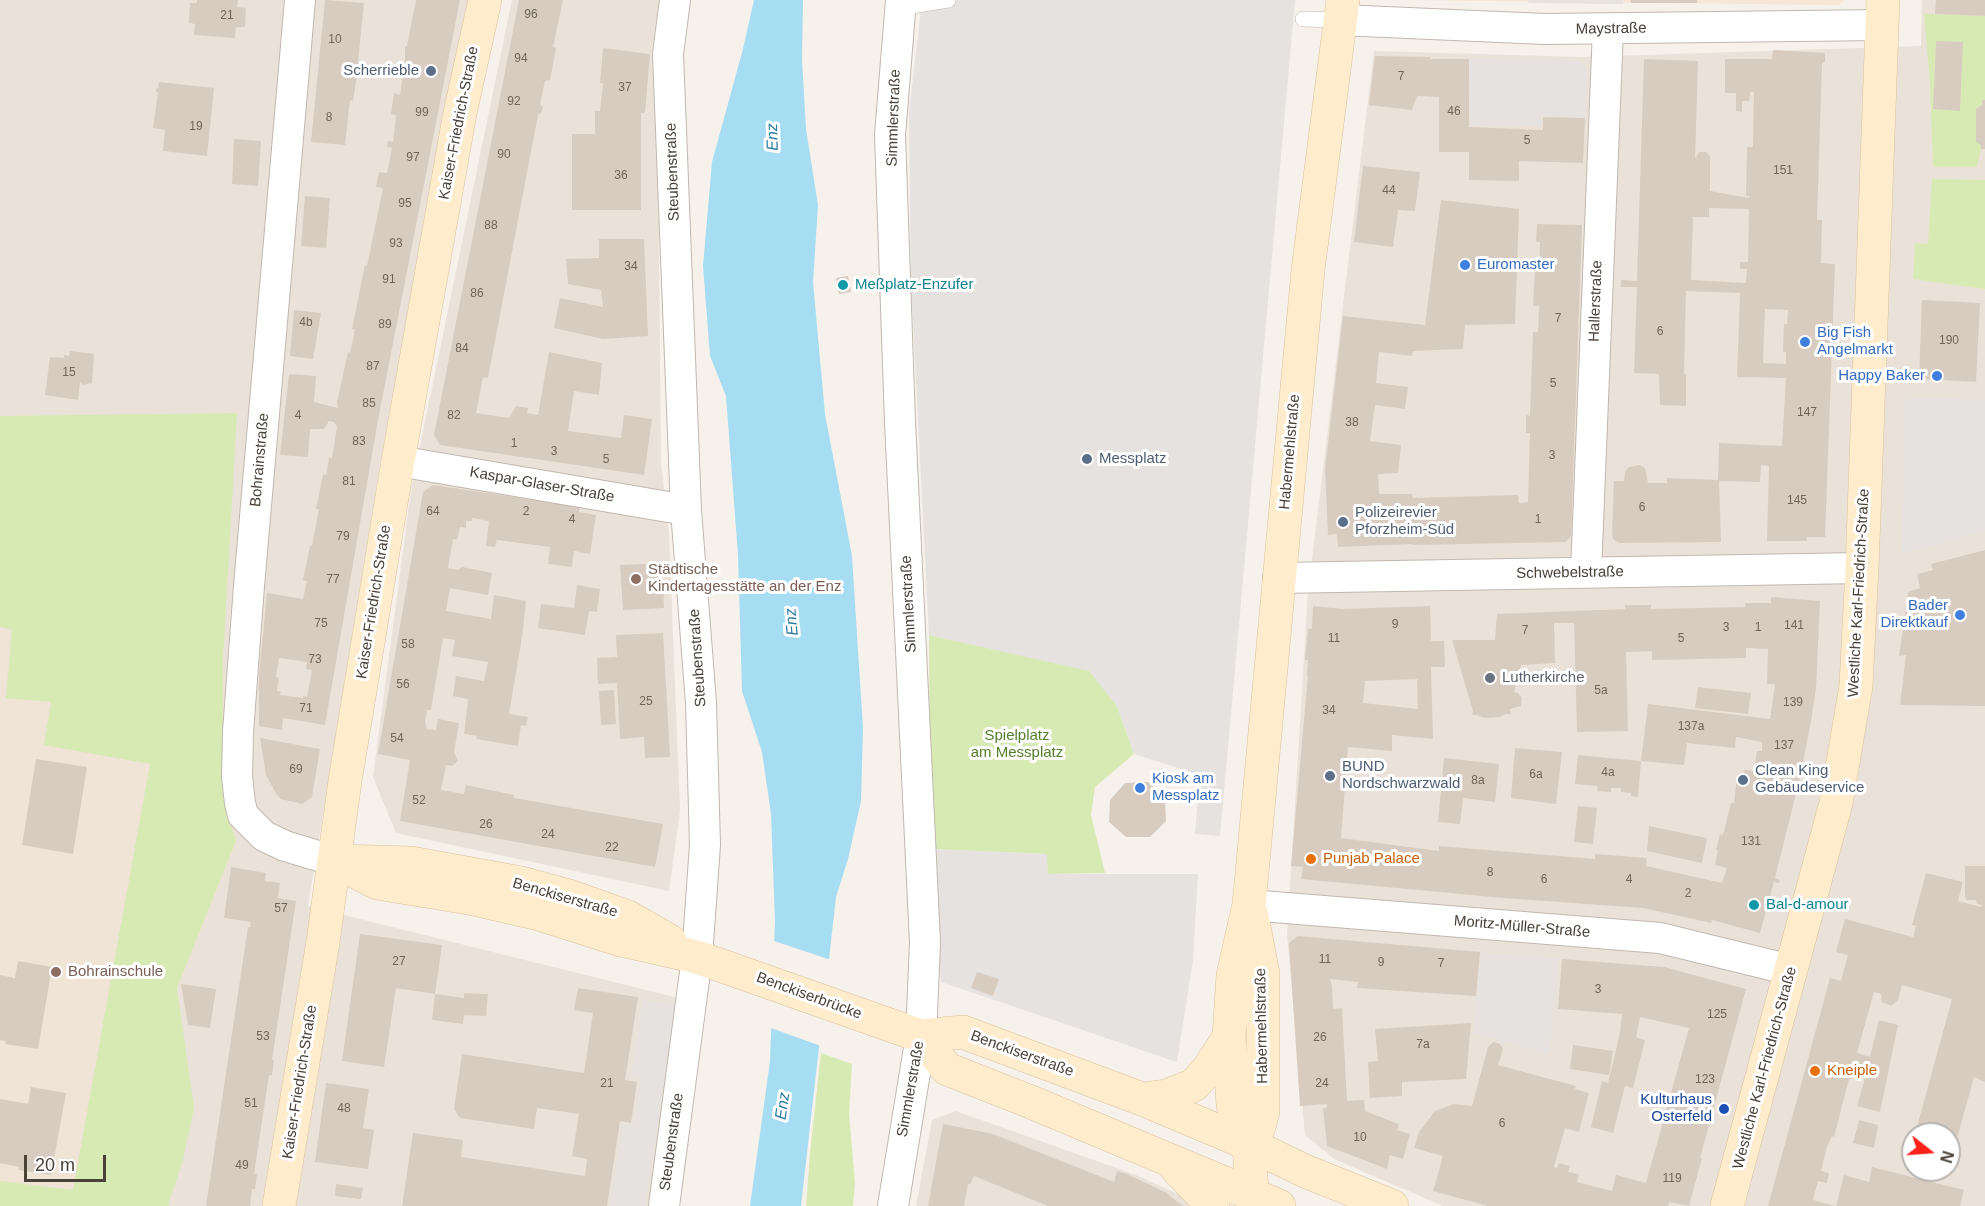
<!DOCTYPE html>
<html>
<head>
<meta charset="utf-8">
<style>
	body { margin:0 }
	#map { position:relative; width:1985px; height:1206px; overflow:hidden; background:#f6f1eb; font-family:Arial,sans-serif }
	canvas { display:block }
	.north { position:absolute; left:1901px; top:1122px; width:60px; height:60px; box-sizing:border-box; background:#fff; border:2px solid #b7b3af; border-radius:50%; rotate:107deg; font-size:16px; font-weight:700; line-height:24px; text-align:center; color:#4a4138 }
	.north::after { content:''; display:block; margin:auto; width:21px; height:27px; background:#fe211a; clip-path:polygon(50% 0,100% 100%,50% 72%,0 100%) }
	.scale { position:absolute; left:24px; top:1155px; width:82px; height:27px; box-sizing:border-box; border:3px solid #4a4138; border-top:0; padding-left:8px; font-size:18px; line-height:21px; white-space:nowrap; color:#4a4138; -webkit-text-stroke:4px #fff; paint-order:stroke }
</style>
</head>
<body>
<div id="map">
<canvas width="1985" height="1206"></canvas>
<div class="north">N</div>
<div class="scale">20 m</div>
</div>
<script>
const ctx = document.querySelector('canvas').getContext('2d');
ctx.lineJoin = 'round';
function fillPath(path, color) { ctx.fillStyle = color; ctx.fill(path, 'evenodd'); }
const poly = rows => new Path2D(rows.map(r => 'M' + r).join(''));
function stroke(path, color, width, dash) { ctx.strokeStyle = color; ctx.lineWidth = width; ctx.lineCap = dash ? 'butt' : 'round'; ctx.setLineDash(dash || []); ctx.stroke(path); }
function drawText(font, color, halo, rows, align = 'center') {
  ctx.font = font + ' Arial,sans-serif'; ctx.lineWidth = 6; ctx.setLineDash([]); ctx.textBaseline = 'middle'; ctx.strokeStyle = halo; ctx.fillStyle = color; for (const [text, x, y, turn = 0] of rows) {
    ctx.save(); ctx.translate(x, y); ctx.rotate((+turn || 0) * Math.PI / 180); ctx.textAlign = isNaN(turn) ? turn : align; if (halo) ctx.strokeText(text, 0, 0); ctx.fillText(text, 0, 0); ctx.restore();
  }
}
fillPath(poly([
	[0,0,473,0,381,459,308,906,678,998,650,1206,0,1206],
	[512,0,665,0,657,51,661,463,669,534,680,811,669,891,396,833,373,777,411,490],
	[1922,0,1985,0,1985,1206,1443,1206,1334,1159,1305,1135,1287,935,1308,592,1374,51,1583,57,1921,46],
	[1913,1134,1949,1134,1949,1170,1913,1170],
	[956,1111,1136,1175,1204,1206,916,1206,932,1120]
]), '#eae2d9');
fillPath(poly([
	[1393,0,1845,0,1838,5]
]), '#f7e6d7');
fillPath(poly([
	[0,628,11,630,5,698,50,702,43,745,150,764,73,1190,0,1181]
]), '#efe4d5');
fillPath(poly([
	[1924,14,1985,16,1985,100,1982,105,1976,109,1976,141,1981,145,1981,149,1977,167,1933,167,1930,82],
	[1932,179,1985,180,1985,289,1913,279,1915,243,1928,244],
	[237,413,223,660,223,795,236,841,177,988,194,1108,183,1160,168,1206,0,1206,0,1181,73,1190,150,764,44,745,51,702,6,698,12,629,0,627,0,416],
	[929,635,1089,670,1117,706,1134,754,1095,787,1091,815,1105,873,1048,874,1046,854,930,849],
	[821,1053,852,1064,849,1114,855,1183,853,1206,806,1206,810,1153]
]), '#d8eab4');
fillPath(poly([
	[922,0,1295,0,1220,836,1195,834,1200,775,1134,754,1117,706,1089,671,929,635,911,283,909,113],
	[1529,0,1623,0,1623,4,1528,3],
	[1468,58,1579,61,1587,70,1585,117,1542,115,1541,126,1471,125],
	[1905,397,1985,400,1985,531,1902,554],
	[930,849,1047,854,1048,874,1198,874,1193,960,1177,1062,941,982],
	[1481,953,1559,958,1549,1054,1473,1033],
	[643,1000,676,1005,645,1206,610,1206,623,1125,634,1126,641,1078,631,1076]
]), '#e5e2df');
fillPath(poly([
	[754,0,803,0,802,59,806,129,818,205,813,282,825,414,852,556,863,728,861,801,848,859,836,897,801,1206,750,1206,770,1061,775,921,771,814,762,752,742,691,738,555,726,396,710,356,703,266,712,162,743,49]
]), '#a7ddf2');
fillPath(poly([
	[771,940,831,960,821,1046,768,1027]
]), '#f6f1eb');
fillPath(poly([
	[197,0,238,0,237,7,246,8,245,27,236,27,235,38,194,35,195,24,189,23,190,3,197,3],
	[325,0,364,3,356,81,353,101,350,100,345,145,311,142],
	[416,0,460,0,378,420,325,725,283,718,282,730,259,726,259,676,267,593,303,599,307,581,303,580,310,546,312,546,319,509,316,509,323,474,326,475,329,458,332,458,337,427,334,422,329,421,324,429,310,429,308,457,280,455,289,374,316,376,314,402,338,408,337,402,348,352,350,353,355,330,352,329,365,265,367,266,383,188,376,187,379,172,387,173,392,148,387,147,388,141,393,142,396,115,391,114,394,93,400,95,405,61,405,46,407,46],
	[279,658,307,662,306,669,312,670,307,697,303,696,303,698,280,695,281,692,277,691,279,678,276,677],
	[519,0,563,0,553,47,556,48,550,80,545,81,540,104,543,107,541,113,538,115,488,378,483,377,476,413,509,418,516,406,528,408,527,413,538,415,549,352,602,363,599,395,574,391,568,431,621,438,624,415,652,419,644,475,440,445,434,435],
	[1631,0,1697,0,1697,3,1631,3],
	[1936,0,1985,0,1985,16,1935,14],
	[1936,41,1963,42,1960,111,1933,109],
	[603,48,650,54,645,113,641,113,641,210,572,210,572,134,595,134,595,111,600,111,603,83,600,83],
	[1773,50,1825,53,1825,62,1822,63,1817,220,1822,220,1821,263,1835,264,1825,537,1807,537,1807,541,1767,541,1769,466,1761,465,1760,482,1719,481,1721,542,1619,543,1613,539,1612,533,1614,481,1624,481,1625,472,1629,467,1640,465,1645,468,1648,483,1667,483,1667,478,1718,480,1719,443,1782,446,1786,378,1737,377,1740,293,1686,291,1684,374,1686,374,1686,406,1660,405,1659,374,1634,373,1637,287,1621,287,1621,280,1637,281,1644,59,1698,61,1695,159,1699,152,1706,152,1710,156,1710,191,1749,198,1750,196,1746,196,1747,147,1753,147,1754,92,1750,92,1749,101,1742,101,1742,112,1736,111,1736,93,1725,93,1725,59,1772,59],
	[1709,208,1749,209,1748,262,1740,262,1740,269,1747,269,1746,283,1691,280,1693,217,1709,217],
	[1765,309,1788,310,1787,324,1784,324,1783,352,1786,352,1786,364,1763,363],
	[1375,56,1430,57,1430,59,1469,59,1469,127,1543,130,1543,117,1585,118,1583,163,1519,161,1519,181,1469,180,1469,152,1439,152,1439,97,1417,96,1412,110,1369,105],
	[159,82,214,88,207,156,163,151,165,130,153,128,158,92,156,92,156,88,158,89],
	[1982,100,1985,100,1985,149,1981,149,1981,145,1976,142,1976,109,1982,105],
	[234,139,261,141,258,186,232,184],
	[1363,166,1420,172,1415,211,1398,210,1393,247,1354,242],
	[305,196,330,198,326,248,301,246],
	[1441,200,1519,209,1515,324,1465,325,1463,349,1413,351,1412,356,1379,352,1376,383,1408,387,1405,409,1375,405,1370,441,1401,445,1398,473,1378,474,1379,494,1412,494,1413,498,1518,495,1519,503,1528,502,1530,433,1526,433,1526,415,1530,416,1533,332,1538,332,1539,306,1533,306,1535,269,1539,269,1540,242,1536,242,1537,224,1582,225,1571,536,1566,542,1414,545,1411,544,1338,547,1337,534,1328,535,1325,469,1343,316,1425,325],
	[599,239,644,239,648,336,603,339,554,328,560,298,603,307,601,290,568,284,566,259,599,258],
	[848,276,851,292,839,294,836,278],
	[1922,300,1980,303,1976,382,1919,379],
	[294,310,321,313,313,359,290,356],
	[70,351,94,354,92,383,83,385,80,381,78,400,45,395,50,357,64,358,64,355,69,356],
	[433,485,580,507,579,512,596,515,590,554,574,551,572,567,548,564,550,547,497,540,495,547,486,546,489,521,472,518,472,521,466,521,466,528,460,527,457,540,453,539,448,568,458,570,462,567,492,573,488,595,450,588,446,611,491,619,494,595,526,601,522,637,509,714,528,717,526,726,521,725,518,746,476,739,477,736,464,734,468,699,453,696,456,676,484,681,488,662,452,656,455,640,443,638,431,710,427,710,425,722,427,729,436,730,438,719,459,723,454,752,458,761,452,766,446,765,441,790,464,794,466,785,514,795,514,798,663,824,655,867,400,821,410,760,378,754,423,492],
	[1985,550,1985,706,1900,705,1906,655,1899,656,1908,592,1920,588,1917,574,1933,570,1931,564],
	[662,563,664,608,623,610,620,565],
	[577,585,600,589,597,612,589,611,585,635,538,628,541,604,574,608],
	[1771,597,1820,601,1816,688,1811,721,1800,778,1775,878,1780,880,1779,883,1774,882,1760,933,1712,920,1711,923,1643,908,1503,898,1301,879,1303,867,1291,866,1308,676,1307,676,1308,660,1305,660,1308,629,1312,629,1313,606,1343,609,1430,606,1431,641,1444,641,1445,667,1431,667,1433,739,1392,735,1392,751,1348,747,1341,838,1439,851,1439,846,1595,859,1595,854,1647,858,1646,866,1722,883,1727,868,1715,865,1718,850,1716,850,1720,834,1723,835,1731,803,1734,803,1737,778,1743,779,1744,770,1754,771,1757,751,1762,751,1762,742,1736,737,1735,748,1687,743,1684,765,1641,761,1648,704,1770,719,1775,684,1767,684,1768,649,1746,648,1746,658,1652,660,1652,651,1626,652,1628,731,1577,732,1574,623,1554,623,1555,663,1521,665,1514,692,1518,693,1522,698,1521,706,1510,709,1511,714,1506,714,1499,717,1485,718,1477,715,1472,715,1473,711,1452,640,1495,640,1497,614,1625,609,1625,605,1651,605,1651,609,1745,607,1745,603,1771,603],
	[1417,679,1418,709,1363,703,1365,681],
	[663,633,670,757,645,758,644,737,620,739,617,683,598,684,597,658,617,657,616,635],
	[1698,687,1751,693,1748,714,1695,708],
	[614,690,616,724,601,725,599,691],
	[260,738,320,749,312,797,302,804,281,799,277,795,266,775],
	[1515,748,1562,752,1556,804,1511,798],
	[1578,755,1641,761,1638,797,1631,796,1631,793,1621,792,1621,788,1611,788,1611,792,1597,791,1598,786,1575,784],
	[1444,758,1499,764,1495,802,1463,798,1460,824,1438,822],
	[36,759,87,767,73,854,22,845],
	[1148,782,1165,797,1166,821,1150,837,1126,837,1109,822,1110,800,1125,783],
	[1578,806,1597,808,1593,844,1574,842],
	[1649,826,1707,838,1702,863,1647,851],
	[1965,866,1985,866,1985,1082,1974,1077,1955,1146,1949,1144,1949,1134,1915,1134,1952,999,1902,985,1898,1000,1891,1006,1882,1002,1881,994,1874,992,1857,1053,1870,1057,1879,1020,1898,1025,1880,1112,1857,1106,1866,1075,1853,1072,1851,1079,1849,1079,1834,1137,1832,1136,1827,1147,1821,1171,1829,1173,1827,1183,1818,1181,1813,1200,1835,1206,1768,1206,1830,978,1841,981,1848,955,1836,952,1845,919,1913,937,1916,926,1912,925,1926,873,1963,882,1958,901,1981,907,1982,905,1977,904,1976,900,1967,900,1965,897],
	[231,867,266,873,265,881,280,883,278,898,296,901,272,1060,274,1060,272,1075,269,1075,254,1174,257,1174,255,1189,252,1189,250,1206,206,1206,248,927,250,927,251,922,224,918],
	[360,934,442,945,435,994,396,988,384,1067,342,1061],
	[1298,936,1480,952,1476,996,1357,988,1358,982,1330,979,1332,987,1333,1009,1342,1008,1347,1101,1364,1100,1365,1111,1399,1124,1397,1130,1410,1134,1403,1159,1390,1155,1387,1169,1327,1146,1323,1108,1327,1108,1327,1104,1300,1106,1289,943],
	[1562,959,1664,967,1746,989,1700,1158,1702,1158,1689,1206,1669,1202,1668,1206,1488,1206,1433,1191,1443,1156,1414,1148,1419,1132,1435,1111,1454,1104,1472,1106,1488,1047,1494,1042,1500,1044,1503,1049,1498,1065,1576,1086,1575,1089,1589,1093,1579,1132,1565,1128,1554,1167,1557,1168,1559,1163,1570,1166,1568,1172,1579,1174,1577,1182,1612,1191,1616,1175,1646,1183,1689,1028,1640,1017,1636,1037,1645,1040,1633,1088,1625,1086,1613,1133,1591,1127,1602,1081,1608,1083,1620,1033,1622,1014,1558,1009],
	[18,961,52,967,38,1049,5,1044,6,1041,0,1040,0,975,15,978],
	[977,972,999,979,993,996,971,988],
	[181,984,216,989,210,1028,188,1025],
	[578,988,638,997,625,1080,637,1082,631,1123,620,1121,607,1206,402,1206,413,1133,463,1140,461,1157,585,1176,587,1159,572,1156,579,1114,537,1108,534,1129,460,1118,454,1109,462,1054,584,1073,593,1013,574,1010],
	[464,993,488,994,486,1016,464,1015,463,1024,432,1020,435,994,464,998],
	[1471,1023,1466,1079,1402,1082,1402,1096,1370,1098,1368,1062,1378,1061,1375,1029],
	[1573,1045,1613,1051,1609,1075,1570,1069],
	[326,1083,369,1089,363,1128,374,1130,368,1169,315,1162],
	[31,1087,66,1093,51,1175,18,1170,19,1167,0,1163,0,1099,28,1104],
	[1859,1120,1878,1125,1874,1148,1853,1143],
	[943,1124,993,1134,1114,1182,1117,1171,1127,1174,1165,1192,1183,1206,1048,1206,974,1176,970,1184,968,1184,964,1206,928,1206],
	[1872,1167,1964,1190,1960,1206,1836,1206,1844,1175,1869,1182],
	[336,1184,363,1188,361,1199,335,1196]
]), '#d8ccc0');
const lane = poly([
	[899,8,948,0],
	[1303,19,1340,20]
]);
const street = poly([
	[300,0,249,586,238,732,237,777,240,803,243,815,264,836,285,846,335,861],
	[1340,20,1545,29,1883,25],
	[398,461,686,510],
	[1586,572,1608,29],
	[1278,578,1862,568],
	[1249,905,1660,938,1791,970],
	[664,1206,697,957,705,845,701,703,686,510,668,54,675,0],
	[893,1206,921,1036,925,943,900,422,890,135,901,0]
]);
const secondary = poly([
	[335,861,377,883,469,898,539,914,621,940,697,957,921,1036,963,1032,1142,1099,1249,1144,1305,1171,1392,1206],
	[339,861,411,863,521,883,572,897,628,917,670,941],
	[921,1036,947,1069,1031,1102,1279,1206],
	[1142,1099,1166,1096,1194,1085,1209,1068,1229,1037],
	[1249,1144,1258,1130,1263,1111,1263,974,1252,916],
	[1178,1170,1213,1206],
	[279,1206,323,942,345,781,398,461,460,113,485,0],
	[1253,1206,1249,1144,1238,1128,1233,1105,1229,1037,1233,975,1249,905,1308,270,1343,0],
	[1727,1206,1836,803,1856,686,1862,568,1883,0]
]);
stroke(lane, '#c2b8ad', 16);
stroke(street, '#c2b8ad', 32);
stroke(secondary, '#d9c29d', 34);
stroke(lane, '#fff', 15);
stroke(street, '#fff', 30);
stroke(secondary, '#ffeccc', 33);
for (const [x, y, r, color] of [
	[431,71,6,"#5c6f8a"],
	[1465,265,6,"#3f7fe0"],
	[843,285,6,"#0f9aa8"],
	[1805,342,6,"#3f7fe0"],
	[1937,376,6,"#3f7fe0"],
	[1087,459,6,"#5c6f8a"],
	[1343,522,6,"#5c6f8a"],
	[636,579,6,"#8d6e63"],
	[1960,615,6,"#3f7fe0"],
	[1490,678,6,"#6b7280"],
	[1330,776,6,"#5c6f8a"],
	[1743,780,6,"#5c6f8a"],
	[1140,788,6,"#3f7fe0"],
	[1311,859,6,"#e8710a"],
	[1754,905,6,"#0f9aa8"],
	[56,972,6,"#8d6e63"],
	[1815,1071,6,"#e8710a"],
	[1724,1109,6,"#1a4fb4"]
]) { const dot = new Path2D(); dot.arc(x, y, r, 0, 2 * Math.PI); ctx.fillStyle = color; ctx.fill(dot); stroke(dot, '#fff', 2); }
drawText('12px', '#6e645a', null, [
	["96",531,15],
	["21",227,16],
	["10",335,40],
	["94",521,59],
	["7",1401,77],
	["37",625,88],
	["92",514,102],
	["46",1454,112],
	["99",422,113],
	["8",329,118],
	["19",196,127],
	["5",1527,141],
	["90",504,155],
	["97",413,158],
	["151",1783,171],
	["36",621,176],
	["44",1389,191],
	["95",405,204],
	["88",491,226],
	["93",396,244],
	["34",631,267],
	["91",389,280],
	["86",477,294],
	["7",1558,319],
	["4b",306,323],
	["89",385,325],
	["6",1660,332],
	["190",1949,341],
	["84",462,349],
	["87",373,367],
	["15",69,373],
	["5",1553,384],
	["85",369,404],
	["147",1807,413],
	["4",298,416],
	["82",454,416],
	["38",1352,423],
	["83",359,442],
	["1",514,444],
	["3",554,452],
	["3",1552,456],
	["5",606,460],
	["81",349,482],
	["145",1797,501],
	["6",1642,508],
	["64",433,512],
	["2",526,512],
	["4",572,520],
	["1",1538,520],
	["79",343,537],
	["77",333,580],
	["75",321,624],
	["9",1395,625],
	["141",1794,626],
	["3",1726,628],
	["1",1758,628],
	["7",1525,631],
	["11",1334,639],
	["5",1681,639],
	["58",408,645],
	["73",315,660],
	["56",403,685],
	["5a",1601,691],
	["25",646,702],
	["139",1793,703],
	["71",306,709],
	["34",1329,711],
	["137a",1691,727],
	["54",397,739],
	["137",1784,746],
	["69",296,770],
	["4a",1608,773],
	["6a",1536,775],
	["8a",1478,781],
	["52",419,801],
	["26",486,825],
	["24",548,835],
	["131",1751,842],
	["22",612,848],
	["8",1490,873],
	["6",1544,880],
	["4",1629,880],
	["2",1688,894],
	["57",281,909],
	["11",1325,960],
	["27",399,962],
	["9",1381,963],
	["7",1441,964],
	["3",1598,990],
	["125",1717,1015],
	["53",263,1037],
	["26",1320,1038],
	["7a",1423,1045],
	["123",1705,1080],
	["21",607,1084],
	["24",1322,1084],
	["51",251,1104],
	["48",344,1109],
	["6",1502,1124],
	["10",1360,1138],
	["49",242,1166],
	["119",1672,1179]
]);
drawText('15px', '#4a4138', '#fff', [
	["Maystraße",1611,29,-1],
	["Simmlerstraße",894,118,-88],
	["Kaiser-Friedrich-Straße",459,123,-79],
	["Steubenstraße",673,172,-92],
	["Hallerstraße",1596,301,-88],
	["Habermehlstraße",1290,452,-85],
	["Bohrainstraße",260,460,-85],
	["Kaspar-Glaser-Straße",542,485,10],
	["Schwebelstraße",1570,573,-1],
	["Westliche Karl-Friedrich-Straße",1859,593,-87],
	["Kaiser-Friedrich-Straße",374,602,-81],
	["Simmlerstraße",909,604,-93],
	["Steubenstraße",698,658,-94],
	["Benckiserstraße",565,898,16],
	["Moritz-Müller-Straße",1522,927,5],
	["Benckiserbrücke",809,996,20],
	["Habermehlstraße",1262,1026,-91],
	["Benckiserstraße",1022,1054,20],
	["Westliche Karl-Friedrich-Straße",1765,1068,-75],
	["Kaiser-Friedrich-Straße",300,1082,-81],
	["Simmlerstraße",911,1089,-80],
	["Steubenstraße",672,1142,-82]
]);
drawText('15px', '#4e5e75', '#fff', [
	["Scherrieble",419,71,"right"],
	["Messplatz",1099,459],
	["Polizeirevier",1355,513],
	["Pforzheim-Süd",1355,530],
	["BUND",1342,767],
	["Nordschwarzwald",1342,784],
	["Clean King",1755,771],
	["Gebäudeservice",1755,788]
], 'left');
drawText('15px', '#366cbe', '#fff', [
	["Euromaster",1477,265],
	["Big Fish",1817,333],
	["Angelmarkt",1817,350],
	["Happy Baker",1925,376,"right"],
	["Bader",1948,606,"right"],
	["Direktkauf",1948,623,"right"],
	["Kiosk am",1152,779],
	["Messplatz",1152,796]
], 'left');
drawText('15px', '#0d838f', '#fff', [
	["Meßplatz-Enzufer",855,285],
	["Bal-d-amour",1766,905]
], 'left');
drawText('15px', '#785e54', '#fff', [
	["Städtische",648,570],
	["Kindertagesstätte an der Enz",648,587],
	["Bohrainschule",68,972]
], 'left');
drawText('15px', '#5b616d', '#fff', [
	["Lutherkirche",1502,678]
], 'left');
drawText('15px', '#547f29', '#fff', [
	["Spielplatz",1017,736],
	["am Messplatz",1017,753]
]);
drawText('15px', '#c56008', '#fff', [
	["Punjab Palace",1323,859],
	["Kneiple",1827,1071]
], 'left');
drawText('15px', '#164399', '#fff', [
	["Kulturhaus",1712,1100],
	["Osterfeld",1712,1117]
], 'right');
drawText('italic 16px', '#2a7da1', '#fff', [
	["Enz",773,137,-91],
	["Enz",792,622,-95],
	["Enz",783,1106,-82]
]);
</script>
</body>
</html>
